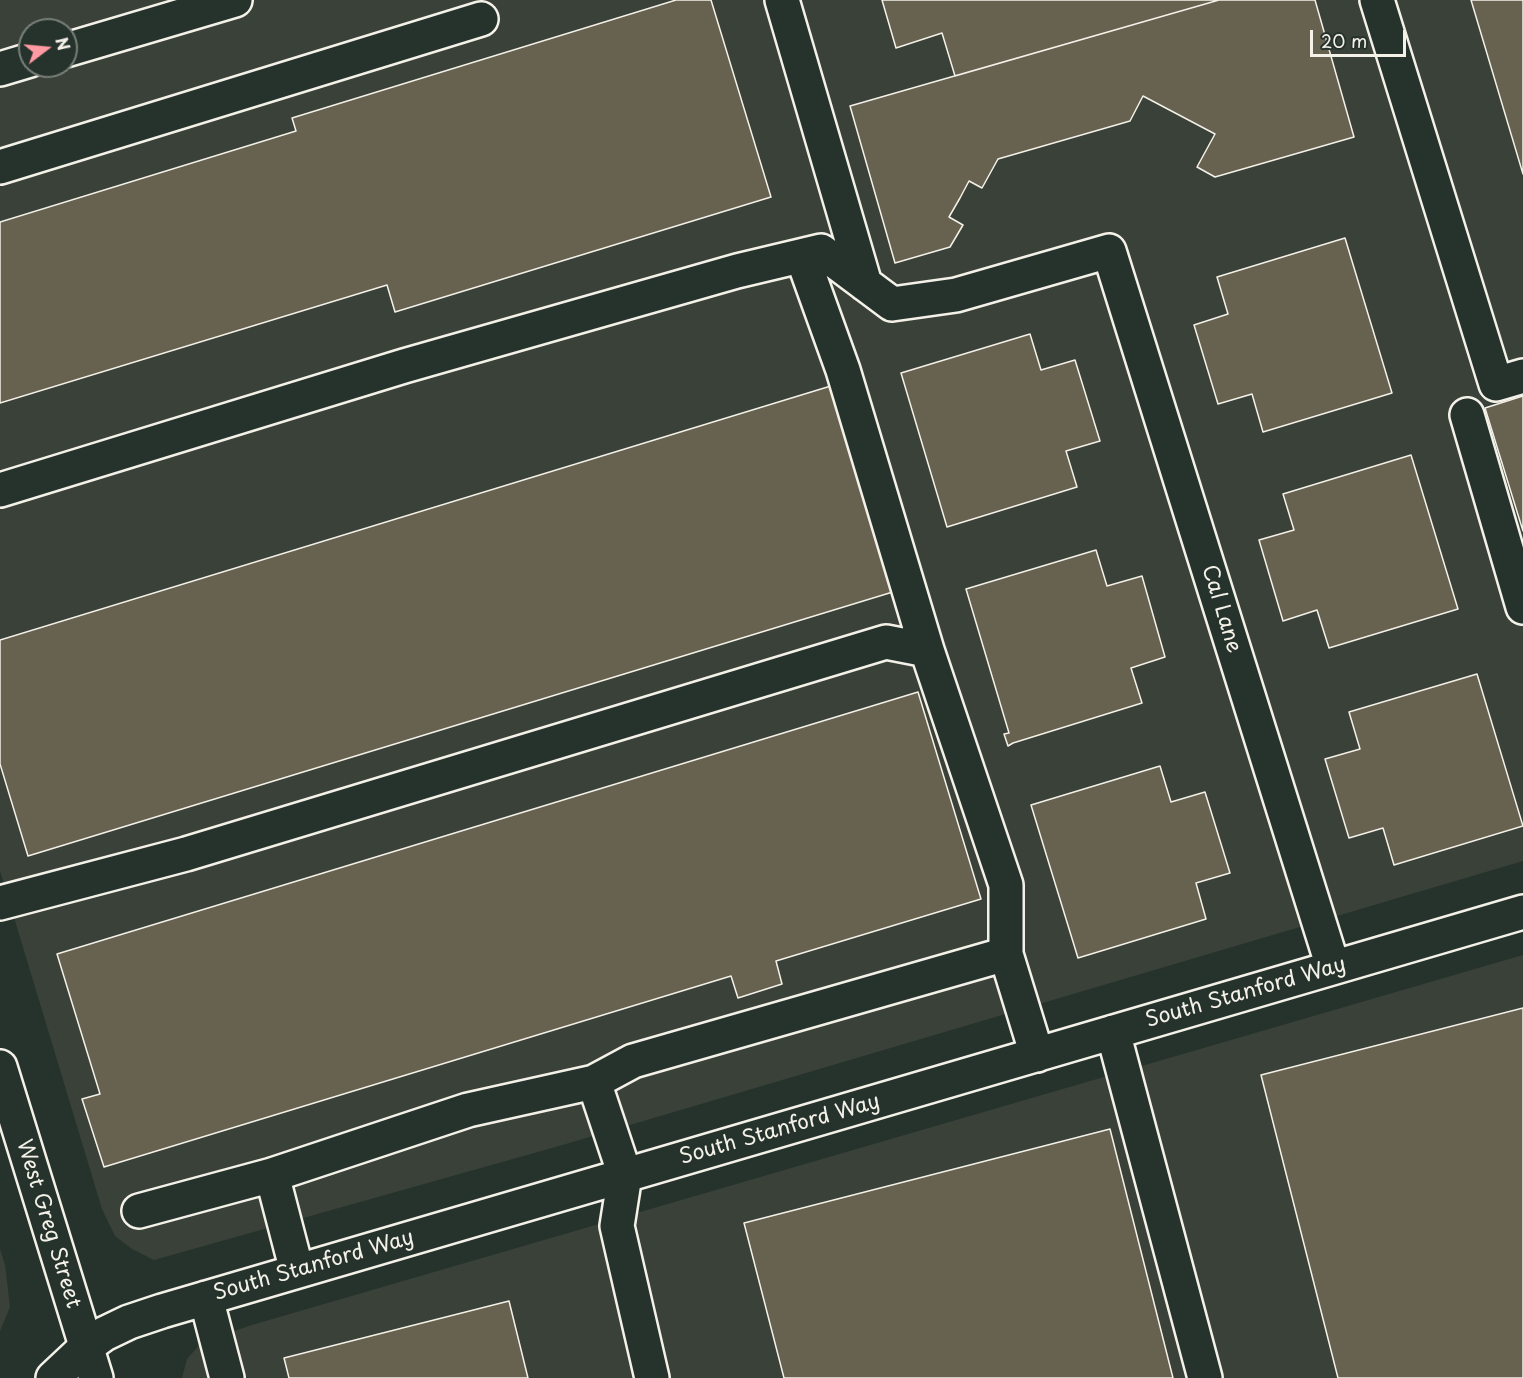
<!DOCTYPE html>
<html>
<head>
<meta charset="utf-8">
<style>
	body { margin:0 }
	#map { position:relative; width:1523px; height:1378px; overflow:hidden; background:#26332d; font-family:"Playpen Sans",sans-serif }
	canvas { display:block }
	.north { position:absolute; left:18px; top:18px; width:60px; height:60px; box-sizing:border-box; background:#26332d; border:2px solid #787f78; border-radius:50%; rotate:74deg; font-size:16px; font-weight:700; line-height:24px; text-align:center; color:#f4f1e8 }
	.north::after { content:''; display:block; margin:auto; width:21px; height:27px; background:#ff9aa2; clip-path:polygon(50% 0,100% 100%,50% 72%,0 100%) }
	.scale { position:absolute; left:1310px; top:30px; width:96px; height:27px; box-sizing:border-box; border:3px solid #f4f1e8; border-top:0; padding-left:8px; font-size:18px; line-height:21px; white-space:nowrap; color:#f4f1e8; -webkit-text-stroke:4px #26332d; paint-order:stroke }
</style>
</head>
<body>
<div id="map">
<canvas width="1523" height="1378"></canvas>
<div class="north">N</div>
<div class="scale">20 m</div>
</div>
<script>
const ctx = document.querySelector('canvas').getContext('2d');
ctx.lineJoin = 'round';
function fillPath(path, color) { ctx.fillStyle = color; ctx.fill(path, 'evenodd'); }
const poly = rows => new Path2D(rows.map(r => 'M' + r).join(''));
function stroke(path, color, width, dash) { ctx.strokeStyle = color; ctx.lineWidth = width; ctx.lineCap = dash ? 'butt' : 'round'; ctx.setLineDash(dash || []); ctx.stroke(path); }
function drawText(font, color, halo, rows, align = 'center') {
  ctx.font = font + ' "Playpen Sans",sans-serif'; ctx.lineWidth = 4.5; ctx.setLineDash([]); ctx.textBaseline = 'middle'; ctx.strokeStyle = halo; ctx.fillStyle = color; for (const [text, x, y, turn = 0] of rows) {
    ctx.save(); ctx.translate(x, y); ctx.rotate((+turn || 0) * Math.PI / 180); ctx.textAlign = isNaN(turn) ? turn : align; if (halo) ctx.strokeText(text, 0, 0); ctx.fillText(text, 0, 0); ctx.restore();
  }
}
fillPath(poly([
	[0,0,1523,0,1523,861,559,1146,154,1260,132,1249,115,1236,102,1209,0,871],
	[30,30,66,30,66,66,30,66],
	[1523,955,1523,1378,182,1378,187,1359,202,1342,252,1325],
	[0,1249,5,1265,10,1307,0,1331]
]), '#3a4138');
const building = poly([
	[676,0,711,0,771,197,395,312,387,285,0,403,0,222,296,131,292,118,676,0],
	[882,0,1219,0,955,76,942,33,896,48,882,0],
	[1219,0,1315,0,1354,137,1215,177,1197,167,1215,134,1143,96,1130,121,998,159,982,188,969,181,960,198,949,217,963,225,950,247,895,263,850,106,1219,0],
	[1471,0,1523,0,1523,174,1471,0],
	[1345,238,1392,393,1263,432,1252,394,1218,404,1194,325,1228,314,1217,277,1345,238],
	[1030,334,1041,370,1075,360,1100,441,1066,451,1077,487,947,527,901,373,1030,334],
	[834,385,896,591,28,856,0,764,0,640,834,385],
	[1523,396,1523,531,1485,408,1523,396],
	[1411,455,1458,609,1329,648,1317,610,1283,621,1259,540,1294,530,1283,494,1411,455],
	[1096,550,1107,586,1142,576,1165,657,1131,668,1142,703,1013,743,1008,746,1004,734,1009,733,966,589,1096,550],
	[1477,674,1523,826,1394,865,1383,828,1349,838,1325,759,1360,749,1349,712,1477,674],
	[918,692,981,899,776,961,782,984,738,998,731,976,104,1167,82,1099,100,1094,57,954,918,692],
	[1160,766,1171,802,1205,792,1230,873,1196,883,1206,919,1078,958,1031,805,1160,766],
	[1523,1008,1523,1378,1338,1378,1261,1075,1523,1008],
	[1110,1129,1173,1378,784,1378,744,1223,1110,1129],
	[509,1301,528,1378,289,1378,284,1358,509,1301]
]);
fillPath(building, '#676150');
stroke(building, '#f4f1e8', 1.5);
const minor = poly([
	[782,0,865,284],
	[1377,0,1496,384,1523,376],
	[66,50,235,0],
	[0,69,30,60],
	[0,167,481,19],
	[802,256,843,370,927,650],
	[1467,415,1523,607],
	[0,490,404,366,737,271,821,251,892,304,956,295,1109,251,1333,967],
	[0,903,186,854,886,642,927,650,1006,885,1006,954,633,1061,594,1082,625,1175,617,1226,652,1378],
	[1006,954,1037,1055],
	[1113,1032,1205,1378],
	[272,1175,297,1271],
	[139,1211,272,1175,468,1110,594,1082],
	[206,1298,227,1378],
	[53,1378,86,1347,104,1334,129,1322,162,1311,1523,912]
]);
const major = poly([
	[0,1067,96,1378]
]);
stroke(minor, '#f4f1e8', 38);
stroke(major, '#f4f1e8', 38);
stroke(minor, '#26332d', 33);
stroke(major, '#26332d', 33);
drawText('21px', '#f4f1e8', '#26332d', [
	["Cal Lane",1221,609,73],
	["South Stanford Way",1246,993,-16],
	["South Stanford Way",780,1130,-16],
	["West Greg Street",48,1224,73],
	["South Stanford Way",314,1266,-16]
]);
</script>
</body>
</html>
